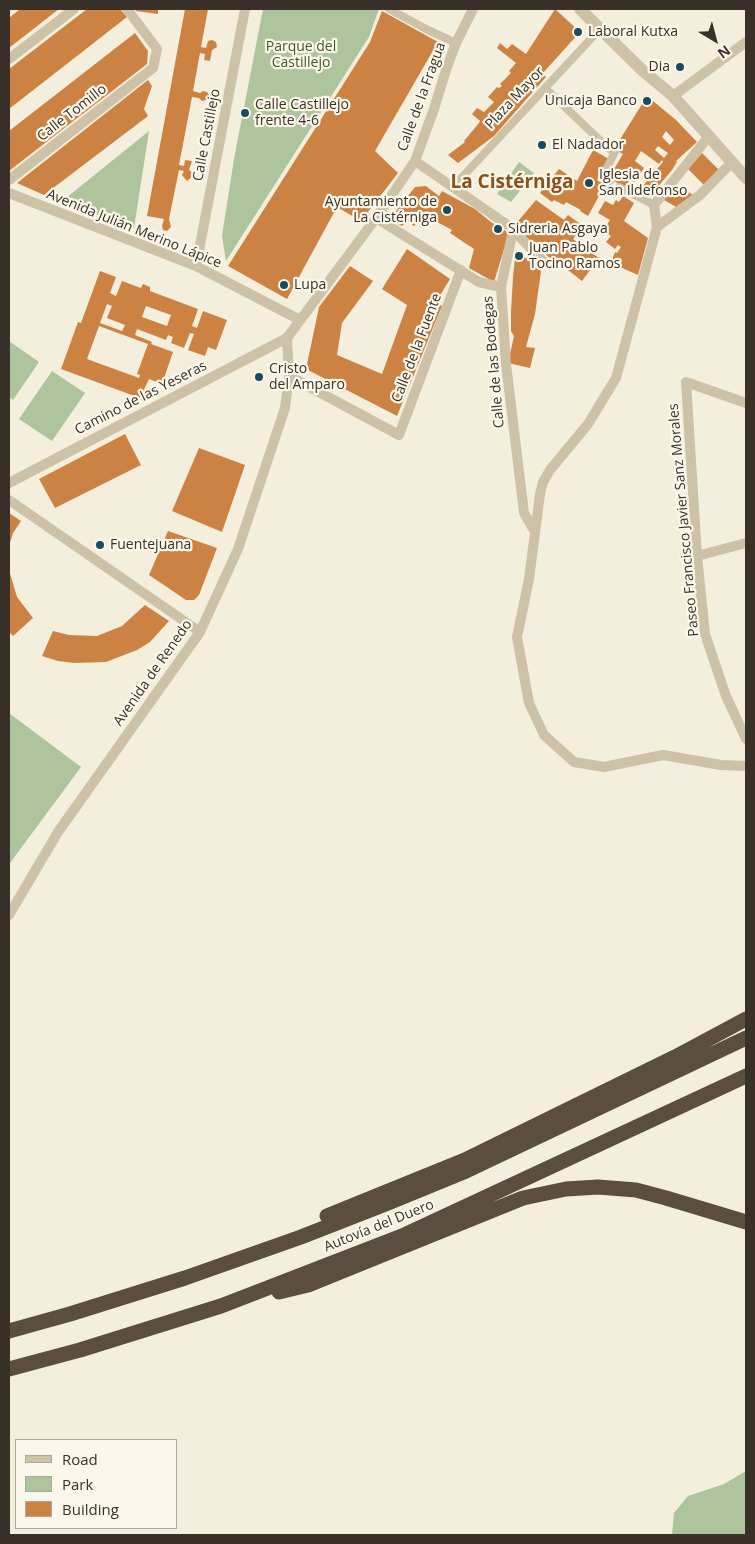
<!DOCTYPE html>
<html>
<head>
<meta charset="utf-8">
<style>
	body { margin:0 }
	#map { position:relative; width:755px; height:1544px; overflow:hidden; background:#f4eedd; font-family:"Open Sans",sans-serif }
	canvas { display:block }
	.frame { position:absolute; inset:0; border:10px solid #393129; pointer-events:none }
	.legend { position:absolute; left:15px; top:1439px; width:162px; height:90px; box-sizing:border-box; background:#fbf7ea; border:1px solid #ada89d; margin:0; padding:6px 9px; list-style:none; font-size:15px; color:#393129 }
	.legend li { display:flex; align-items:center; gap:10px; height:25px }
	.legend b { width:25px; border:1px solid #ada89d }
	.north { position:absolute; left:690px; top:15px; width:50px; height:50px; -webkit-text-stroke:4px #fbf7ea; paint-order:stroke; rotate:143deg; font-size:14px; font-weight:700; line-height:20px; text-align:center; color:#393129 }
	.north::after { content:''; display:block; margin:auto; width:18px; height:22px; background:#393129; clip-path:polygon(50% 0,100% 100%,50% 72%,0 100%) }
</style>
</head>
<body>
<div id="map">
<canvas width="755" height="1544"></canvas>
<div class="frame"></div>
<ul class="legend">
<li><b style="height:6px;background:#cdc1a8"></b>Road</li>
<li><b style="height:14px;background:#aec49c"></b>Park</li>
<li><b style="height:14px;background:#cc8242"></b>Building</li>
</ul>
<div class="north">N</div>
</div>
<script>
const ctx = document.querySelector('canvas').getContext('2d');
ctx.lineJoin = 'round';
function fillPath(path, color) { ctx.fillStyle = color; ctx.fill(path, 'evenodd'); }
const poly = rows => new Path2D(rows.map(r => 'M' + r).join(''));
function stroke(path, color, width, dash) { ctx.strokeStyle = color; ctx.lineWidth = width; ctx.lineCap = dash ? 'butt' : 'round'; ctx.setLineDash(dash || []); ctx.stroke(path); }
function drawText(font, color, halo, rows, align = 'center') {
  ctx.font = font + ' "Open Sans",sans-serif'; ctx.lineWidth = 4.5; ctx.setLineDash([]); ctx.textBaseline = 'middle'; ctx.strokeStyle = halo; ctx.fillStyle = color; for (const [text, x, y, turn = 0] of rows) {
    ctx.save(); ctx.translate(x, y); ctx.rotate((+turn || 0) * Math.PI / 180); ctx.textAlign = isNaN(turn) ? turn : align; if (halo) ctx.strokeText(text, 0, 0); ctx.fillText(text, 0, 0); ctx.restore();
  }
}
fillPath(poly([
	[263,9,379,9,369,37,226,261,222,236,234,159],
	[149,131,134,228,61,202],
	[519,162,534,173,511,202,497,194],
	[9,341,39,362,13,400,9,397],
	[52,371,85,393,52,441,19,419],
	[9,713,81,767,10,863,9,862],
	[746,1471,746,1535,672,1535,674,1513,688,1496,724,1484]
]), '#aec49c');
fillPath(poly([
	[20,9,59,9,9,48,9,18],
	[87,9,120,9,127,17,9,109,9,69],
	[137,9,158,9,158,14,136,11],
	[185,9,208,9,201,47,206,48,208,41,212,40,216,42,217,47,212,50,210,61,204,60,205,54,200,53,193,91,200,93,203,91,207,92,209,95,206,100,202,101,199,98,192,97,179,165,184,166,185,160,192,161,189,170,193,173,193,176,187,181,182,175,184,171,179,170,169,219,171,227,167,231,163,230,162,226,164,219,147,216],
	[555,9,580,32,542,74,546,77,494,136,458,163,448,155,465,142,464,141,479,123,480,121,472,114,477,108,484,112,494,102,488,97,497,87,499,88,502,86,500,84,511,73,509,71,516,63,497,48,500,43,507,49,512,44,526,54],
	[382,11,438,42,375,151,398,173,361,221,337,207,287,299,228,266,370,42],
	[135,33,148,51,147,64,9,171,9,131],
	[148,80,152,86,144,109,148,116,44,195,17,183],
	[647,96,676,120,697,142,676,161,677,162,672,170,650,196,637,192,641,187,642,187,663,162,662,160,659,164,641,151,635,161,644,168,635,182,630,180,624,187,614,181,613,171,623,154,614,149],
	[666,131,674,140,670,145,662,137],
	[658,146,668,153,664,158,655,150],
	[593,150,609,159,597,180,605,185,588,216,580,211,581,210,566,202,564,205,554,200,552,202,540,193,559,169,577,181],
	[702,153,720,171,705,186,688,169],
	[676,184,693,195,678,208,664,200],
	[426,186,439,196,442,191,475,209,491,222,509,233,494,282,469,268,474,249,450,233,452,230,424,215,414,226,407,221,402,226,390,219,415,187],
	[623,196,634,203,624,221,648,238,638,275,611,263,615,252,617,253,621,247,618,245,615,249,606,242,611,236,603,231,610,220,598,213,605,201,613,205,616,200,619,202],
	[536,200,564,220,568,215,583,226,573,239,599,258,582,281,564,267,562,269,514,226],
	[407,249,450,279,436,302,442,306,397,416,306,369,319,307,350,266,373,281,342,323,337,355,382,374,407,305,382,289],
	[516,250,541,271,535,314,526,347,535,348,530,368,508,363,514,336,511,331,511,312,513,277],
	[100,271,116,277,110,293,116,296,122,281,141,288,143,284,150,287,150,291,198,309,192,326,197,328,203,311,227,320,216,350,208,347,205,356,188,350,194,334,190,333,184,348,171,343,173,337,168,335,166,340,137,329,135,335,152,342,151,344,173,352,162,384,149,379,140,398,61,369,78,322,81,323],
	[107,304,112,306,107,318,125,325,122,331,100,323],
	[146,306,171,315,167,326,142,317],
	[99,326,148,344,137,374,140,375,139,378,87,359],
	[125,434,141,465,55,508,39,479],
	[199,448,245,465,222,532,172,511],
	[9,513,21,521,13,533,9,546],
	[168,531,217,548,199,595,194,600,186,600,149,575],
	[9,570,17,597,33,618,13,636,9,632],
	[145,605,169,621,150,642,137,650,106,662,74,663,58,661,42,656,53,631,69,635,97,636,122,626]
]), '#cc8242');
stroke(poly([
	[389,9,428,30,456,43],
	[545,88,608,148,615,152,603,175,610,181],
	[453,187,600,29],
	[619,187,654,205]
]), '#cdc1a8', 8);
stroke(poly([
	[9,59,74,9],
	[673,96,746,42],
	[709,136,654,205,657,227,700,195,732,162],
	[415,161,509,226,513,230],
	[9,180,153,68,157,49,127,9],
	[9,193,196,266,300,320],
	[376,218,479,282,501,287],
	[657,227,616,378,588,424,550,470,543,482,540,494,529,579,517,637,529,703,544,735,574,762,604,767,663,755,721,765,746,766],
	[196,266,245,9],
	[289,376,399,435,461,270],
	[746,403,686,382,697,556,705,634,726,696,746,739],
	[9,483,287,338,376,218,415,161,434,109,446,70,456,43,473,9],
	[9,500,200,632],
	[535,532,524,513,506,364,501,287,513,230,543,261],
	[697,556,746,543],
	[9,915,58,832,200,632,238,549,285,408,289,376,287,338]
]), '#cdc1a8', 10);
stroke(poly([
	[580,9,642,70,673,96,746,178]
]), '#cdc1a8', 12);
stroke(poly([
	[327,1216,465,1160,675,1057,746,1019],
	[279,1292,308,1285,523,1198,566,1189,598,1187,636,1190,666,1198,746,1222],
	[9,1331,70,1314,185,1278,301,1237,388,1203,466,1171,746,1038],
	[9,1369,80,1350,221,1306,402,1236,746,1076]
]), '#5b4e3f', 15);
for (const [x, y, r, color] of [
	[578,32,5,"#1b4a5d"],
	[680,67,5,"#1b4a5d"],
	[647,101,5,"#1b4a5d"],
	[245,113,5,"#1b4a5d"],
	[542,145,5,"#1b4a5d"],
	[589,183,5,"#1b4a5d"],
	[447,210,5,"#1b4a5d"],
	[498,229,5,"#1b4a5d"],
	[519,256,5,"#1b4a5d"],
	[284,285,5,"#1b4a5d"],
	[259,377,5,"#1b4a5d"],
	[100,545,5,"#1b4a5d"]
]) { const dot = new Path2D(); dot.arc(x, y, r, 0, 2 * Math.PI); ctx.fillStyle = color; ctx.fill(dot); stroke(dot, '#fbf7ea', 2); }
drawText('14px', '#393129', '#fbf7ea', [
	["Laboral Kutxa",588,32],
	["Dia",670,67,"right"],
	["Unicaja Banco",637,101,"right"],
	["Calle Castillejo",255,105],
	["frente 4-6",255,121],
	["El Nadador",552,145],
	["Iglesia de",599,175],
	["San Ildefonso",599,191],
	["Ayuntamiento de",437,202,"right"],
	["La Cistérniga",437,218,"right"],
	["Sidreria Asgaya",508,229],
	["Juan Pablo",529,248],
	["Tocino Ramos",529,264],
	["Lupa",294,285],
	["Cristo",269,369],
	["del Amparo",269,385],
	["Fuentejuana",110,545]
], 'left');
drawText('14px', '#3e592b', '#fbf7ea', [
	["Parque del",301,47],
	["Castillejo",301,63]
]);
drawText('14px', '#393129', '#fbf7ea', [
	["Calle de la Fragua",422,97,-70],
	["Plaza Mayor",515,98,-47],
	["Calle Tomillo",72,113,-38],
	["Calle Castillejo",207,135,-79],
	["Avenida Julián Merino Lápice",134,229,22],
	["Calle de la Fuente",417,348,-69],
	["Calle de las Bodegas",494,362,-95],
	["Camino de las Yeseras",141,398,-27],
	["Paseo Francisco Javier Sanz Morales",684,520,-95],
	["Avenida de Renedo",153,673,-55],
	["Autovía del Duero",379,1226,-22]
]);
drawText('bold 19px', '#8d501d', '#fbf7ea', [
	["La Cistérniga",512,183]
]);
</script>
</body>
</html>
